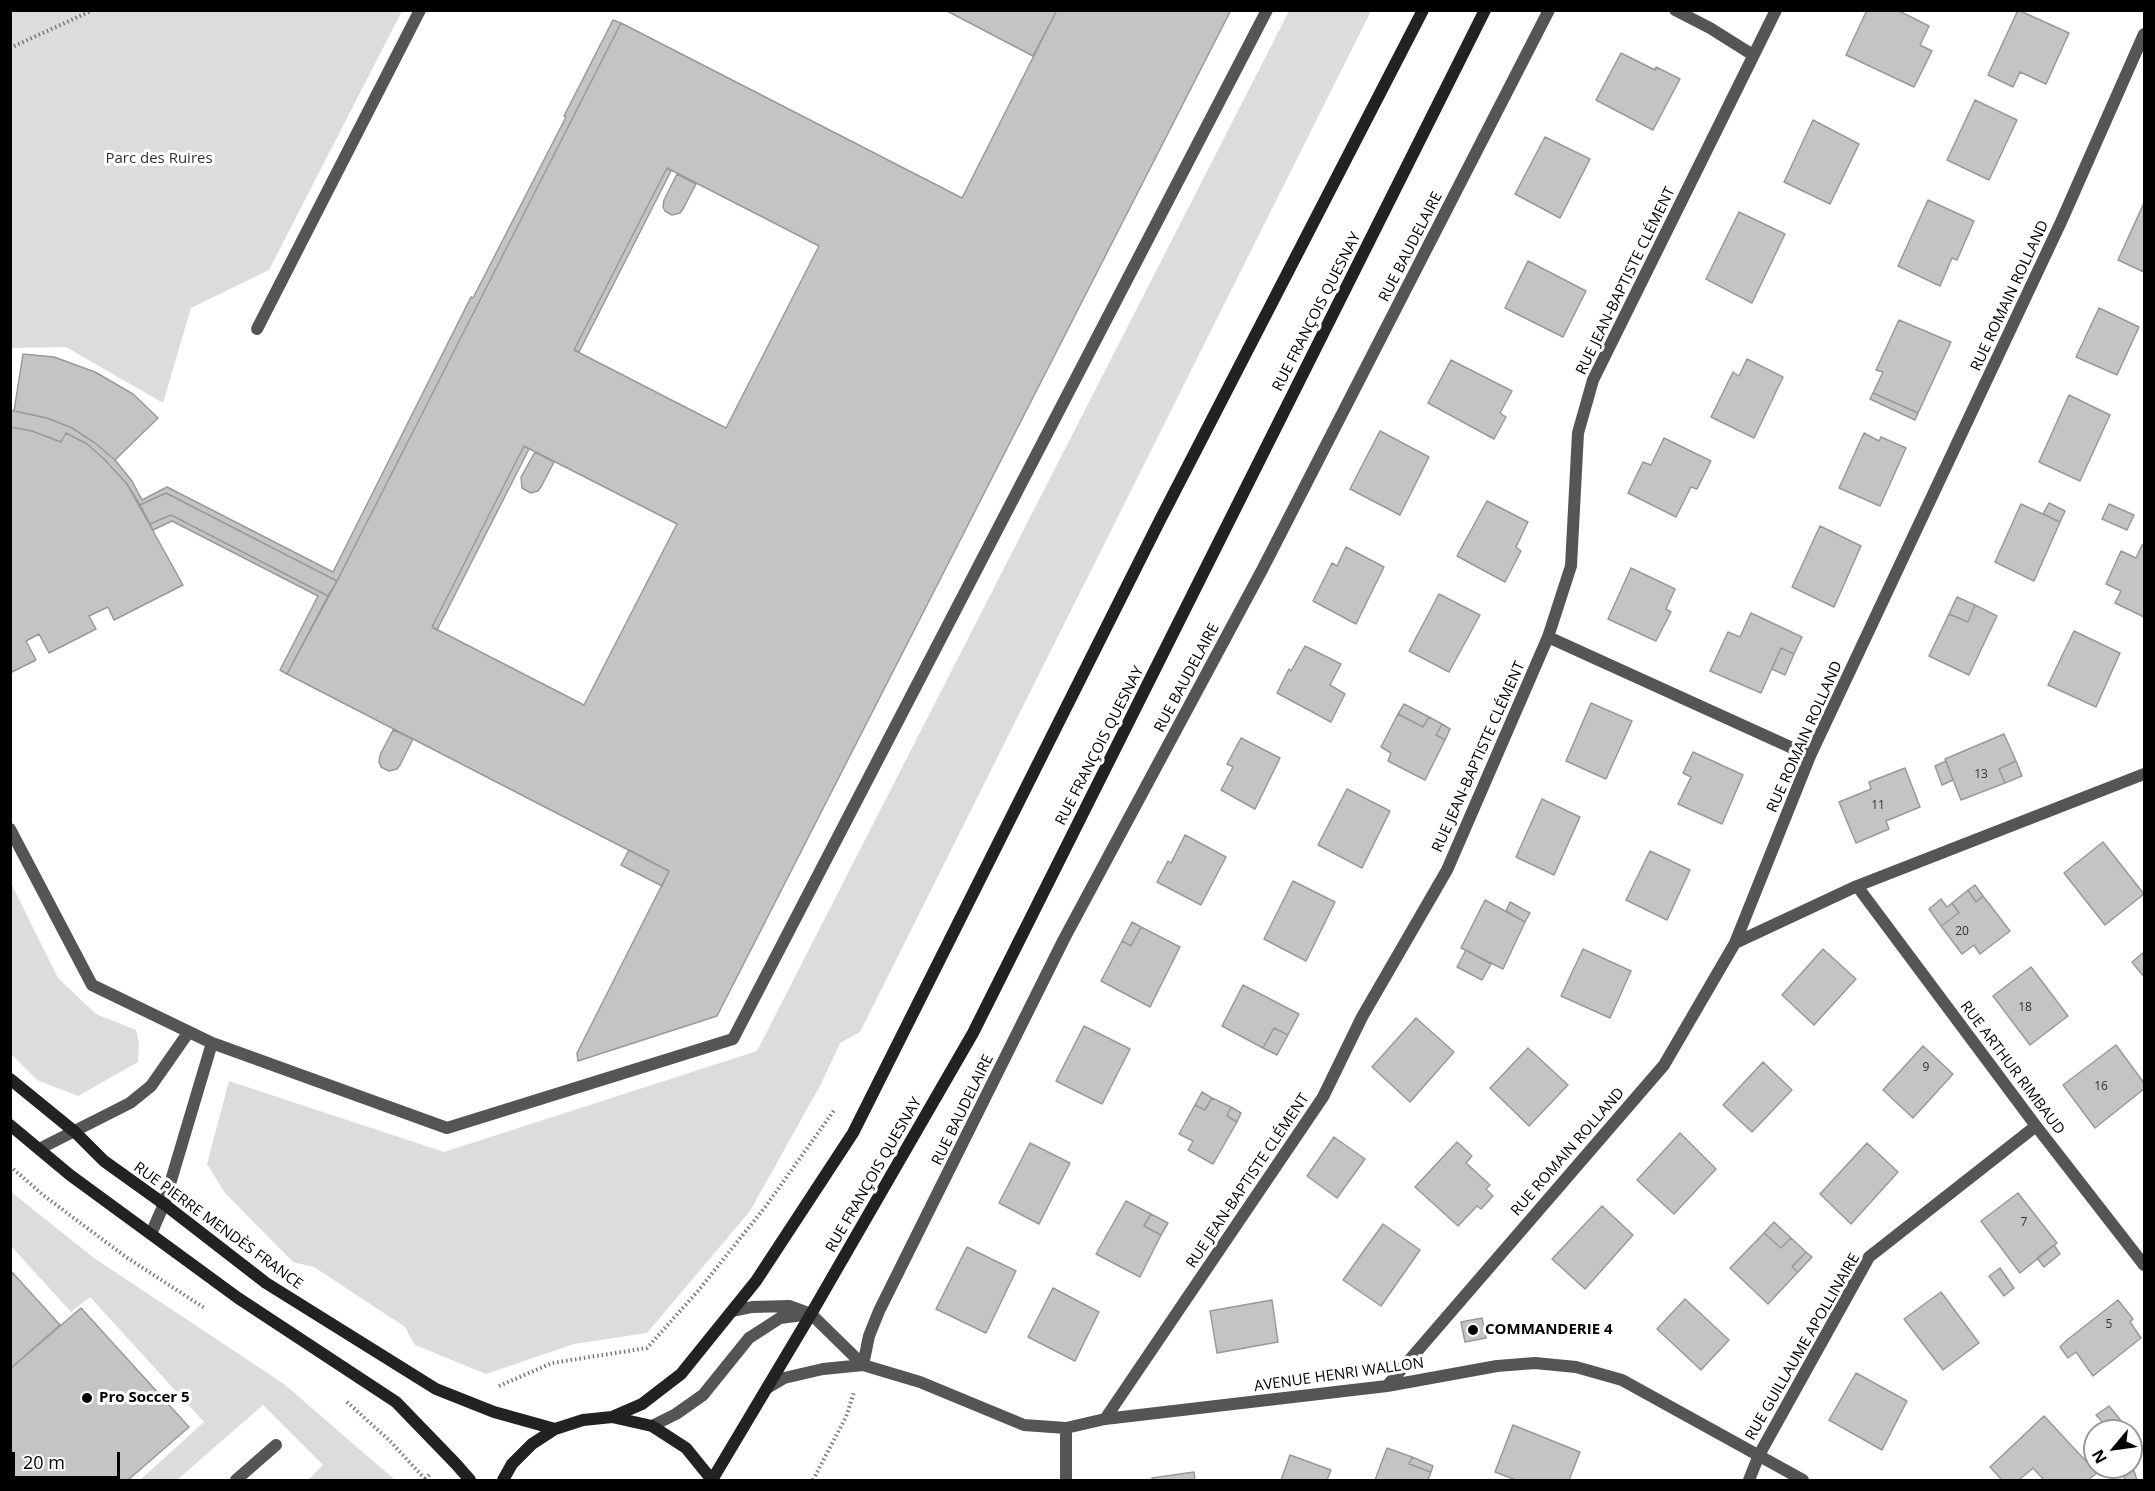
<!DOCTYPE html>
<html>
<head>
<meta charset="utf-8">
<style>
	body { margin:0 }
	#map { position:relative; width:2155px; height:1491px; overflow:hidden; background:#fff; font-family:"Open Sans",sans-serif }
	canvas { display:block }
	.frame { position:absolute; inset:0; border:12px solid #000; pointer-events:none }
	.north { position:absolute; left:2083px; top:1419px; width:60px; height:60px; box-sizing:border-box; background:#fff; border:2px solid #999; border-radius:50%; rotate:241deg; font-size:16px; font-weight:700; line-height:24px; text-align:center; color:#000 }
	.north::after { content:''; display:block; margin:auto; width:21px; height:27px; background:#000; clip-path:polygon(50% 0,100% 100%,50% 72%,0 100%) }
	.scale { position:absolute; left:12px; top:1452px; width:108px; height:27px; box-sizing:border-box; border:3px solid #000; border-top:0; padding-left:8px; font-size:18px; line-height:21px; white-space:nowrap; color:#000; -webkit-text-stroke:4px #fff; paint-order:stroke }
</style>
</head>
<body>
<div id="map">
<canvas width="2155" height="1491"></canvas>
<div class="frame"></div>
<div class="north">N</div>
<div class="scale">20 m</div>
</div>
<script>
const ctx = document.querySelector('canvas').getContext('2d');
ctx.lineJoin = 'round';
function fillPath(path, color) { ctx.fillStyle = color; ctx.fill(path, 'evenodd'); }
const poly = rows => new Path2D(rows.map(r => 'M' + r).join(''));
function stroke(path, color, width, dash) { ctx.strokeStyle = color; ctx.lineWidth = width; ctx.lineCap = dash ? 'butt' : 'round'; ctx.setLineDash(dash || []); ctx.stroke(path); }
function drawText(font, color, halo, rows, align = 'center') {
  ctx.font = font + ' "Open Sans",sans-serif'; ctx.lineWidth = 6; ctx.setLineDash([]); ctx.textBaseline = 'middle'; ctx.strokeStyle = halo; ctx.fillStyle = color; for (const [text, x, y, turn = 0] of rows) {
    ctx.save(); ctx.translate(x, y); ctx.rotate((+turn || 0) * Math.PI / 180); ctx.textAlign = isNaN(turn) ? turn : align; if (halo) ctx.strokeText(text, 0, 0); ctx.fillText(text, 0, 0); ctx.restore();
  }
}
fillPath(poly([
	[10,11,402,11,269,270,191,308,163,403,66,347,11,348],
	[1289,11,1371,11,860,1032,840,1043,821,1084,750,1211,647,1333,574,1344,486,1374,415,1345,405,1327,314,1267,293,1262,225,1193,207,1164,229,1081,444,1152,757,1051],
	[11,883,58,978,96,1014,136,1030,139,1043,138,1062,78,1096,37,1080,11,1054],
	[10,1191,94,1258,284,1384,395,1480,308,1480,323,1465,263,1405,177,1480,140,1480,204,1422,90,1297,71,1312,11,1246]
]), '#dcdcdc');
const building = poly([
	[945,10,1057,10,1033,56,945,10],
	[1057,10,1231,10,717,1016,578,1061,577,1053,669,871,287,674,337,581,621,23,962,198,1057,10],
	[667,168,819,246,726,428,574,350,667,168],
	[524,446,677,524,584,705,432,627,524,446],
	[1867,10,1897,10,1929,26,1920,45,1932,51,1914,87,1846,55,1867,10],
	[2018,10,2069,33,2046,84,2020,72,2013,87,1988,75,2018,10],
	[613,20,621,23,337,581,166,493,140,505,127,484,104,459,87,444,66,433,61,442,32,431,10,427,10,410,47,418,72,428,95,443,115,460,132,481,142,500,167,487,333,572,471,297,473,298,566,117,564,116,613,20],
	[1621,53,1655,70,1656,67,1680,79,1653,130,1596,100,1621,53],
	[1975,100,2017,120,1989,180,1947,160,1975,100],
	[1813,120,1859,144,1830,204,1784,182,1813,120],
	[1545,137,1590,159,1560,218,1515,194,1545,137],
	[667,168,671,171,579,352,574,350,667,168],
	[677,174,696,184,683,209,680,213,672,215,665,211,663,207,664,200,677,174],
	[1928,200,1974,221,1957,260,1952,258,1940,286,1898,266,1928,200],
	[2143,205,2144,205,2144,272,2118,260,2143,205],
	[1739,212,1785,234,1752,303,1706,279,1739,212],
	[1528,261,1586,291,1563,337,1505,308,1528,261],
	[2099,308,2139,327,2117,375,2076,357,2099,308],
	[1899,320,1951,342,1918,413,1873,393,1883,372,1876,370,1899,320],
	[23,354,54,357,95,372,133,394,158,418,115,460,95,443,72,428,47,418,14,411,23,354],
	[1747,359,1783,377,1754,438,1711,417,1733,372,1739,376,1747,359],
	[1451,360,1512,391,1500,413,1506,417,1494,439,1428,403,1451,360],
	[1873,393,1918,413,1915,420,1870,399,1873,393],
	[2069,395,2110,415,2080,481,2039,462,2069,395],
	[10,427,32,431,61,442,66,433,87,444,104,459,127,484,183,585,114,620,108,607,89,616,96,629,49,653,39,634,26,641,36,660,10,673,10,427],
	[1380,431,1429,457,1400,515,1350,489,1380,431],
	[1864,433,1879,441,1881,437,1906,448,1880,506,1839,488,1864,433],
	[1664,438,1711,461,1697,489,1691,487,1676,517,1628,493,1643,462,1651,465,1664,438],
	[524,446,529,449,437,630,432,627,524,446],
	[535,452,554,462,541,487,538,491,531,493,522,488,521,477,535,452],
	[166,493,337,581,328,596,171,515,150,524,140,505,166,493],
	[1487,501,1528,522,1516,547,1521,551,1505,582,1457,556,1487,501],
	[2049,503,2065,511,2060,522,2043,514,2049,503],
	[2021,504,2060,522,2034,581,1995,562,2021,504],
	[2109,504,2134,515,2127,530,2102,519,2109,504],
	[171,515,328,596,287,674,280,670,318,596,172,521,153,530,150,524,171,515],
	[1820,526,1861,546,1834,607,1792,587,1820,526],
	[2142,545,2144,546,2144,617,2115,603,2121,591,2106,584,2121,551,2136,558,2142,545],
	[1346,547,1384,567,1356,624,1313,601,1332,563,1337,566,1346,547],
	[1631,568,1675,589,1666,609,1671,612,1656,641,1608,619,1631,568],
	[1439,594,1480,615,1449,672,1409,651,1439,594],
	[1957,597,1975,605,1968,622,1949,614,1957,597],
	[1975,605,1997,616,1969,675,1929,656,1949,614,1968,622,1975,605],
	[1751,613,1802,637,1794,654,1781,648,1761,693,1710,671,1728,632,1740,637,1751,613],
	[2074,631,2120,653,2096,707,2048,685,2074,631],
	[1305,646,1341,664,1330,685,1345,694,1331,722,1277,693,1289,669,1291,671,1305,646],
	[1781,648,1794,654,1785,675,1772,669,1781,648],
	[1591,703,1632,721,1606,779,1566,761,1591,703],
	[1404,704,1429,717,1423,727,1398,714,1404,704],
	[1398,714,1423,727,1429,717,1442,724,1436,735,1445,740,1425,780,1388,761,1391,753,1381,747,1398,714],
	[1442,724,1450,729,1445,740,1436,735,1442,724],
	[393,730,413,739,400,765,397,769,389,771,381,767,379,762,380,755,393,730],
	[2004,734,2016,761,1999,769,2005,783,1961,800,1945,759,2004,734],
	[1241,738,1280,758,1255,809,1221,790,1233,767,1227,764,1241,738],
	[1693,752,1743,775,1722,824,1678,804,1691,777,1683,773,1693,752],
	[1946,761,1953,780,1942,785,1935,766,1946,761],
	[2016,761,2022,776,2005,783,1999,769,2016,761],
	[1905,768,1920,807,1886,821,1889,829,1856,843,1839,802,1871,789,1869,782,1905,768],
	[1347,789,1390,811,1362,868,1318,845,1347,789],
	[1542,799,1580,817,1554,875,1516,857,1542,799],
	[1185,835,1226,857,1201,905,1157,882,1168,861,1171,863,1185,835],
	[2103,842,2144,894,2105,925,2064,873,2103,842],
	[629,850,669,871,662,886,621,865,629,850],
	[1650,851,1690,870,1667,920,1626,900,1650,851],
	[1293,881,1335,902,1306,961,1264,939,1293,881],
	[1975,885,1983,896,1976,902,1968,890,1975,885],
	[1968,890,1976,902,1983,896,2010,931,1980,954,1974,945,1962,954,1941,926,1959,913,1952,903,1968,890],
	[1941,899,1947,907,1952,903,1959,913,1941,926,1929,909,1941,899],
	[1485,900,1525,922,1503,969,1461,948,1485,900],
	[1510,902,1530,913,1525,922,1506,911,1510,902],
	[1132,922,1141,927,1131,946,1122,941,1132,922],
	[1141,927,1180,947,1150,1007,1101,981,1122,941,1131,946,1141,927],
	[1583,949,1631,971,1610,1018,1561,996,1583,949],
	[1823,949,1856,979,1814,1025,1782,995,1823,949],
	[1466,950,1491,964,1482,980,1457,967,1466,950],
	[2144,952,2144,977,2132,962,2144,952],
	[2031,967,2068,1016,2030,1045,1993,996,2031,967],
	[1243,985,1299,1014,1288,1035,1274,1028,1263,1048,1222,1026,1243,985],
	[1416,1018,1454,1052,1410,1102,1372,1067,1416,1018],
	[1084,1026,1130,1049,1102,1104,1056,1081,1084,1026],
	[1274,1028,1288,1035,1277,1055,1263,1048,1274,1028],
	[2116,1045,2144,1083,2144,1089,2095,1128,2063,1085,2116,1045],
	[1923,1046,1953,1074,1913,1118,1883,1090,1923,1046],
	[1528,1048,1568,1085,1529,1126,1490,1088,1528,1048],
	[1763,1062,1792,1090,1752,1132,1723,1105,1763,1062],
	[1202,1092,1212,1098,1205,1110,1195,1105,1202,1092],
	[1212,1098,1231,1107,1227,1116,1237,1122,1213,1164,1188,1150,1193,1141,1179,1134,1195,1105,1205,1110,1212,1098],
	[1231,1107,1241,1113,1237,1122,1227,1116,1231,1107],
	[1680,1133,1716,1169,1674,1214,1637,1180,1680,1133],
	[1334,1137,1365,1159,1337,1198,1307,1176,1334,1137],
	[1457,1142,1472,1156,1466,1163,1490,1185,1486,1189,1493,1196,1481,1209,1477,1206,1458,1226,1415,1187,1457,1142],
	[1030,1143,1070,1163,1039,1224,999,1203,1030,1143],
	[1867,1143,1898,1172,1851,1224,1820,1194,1867,1143],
	[2018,1193,2057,1243,2020,1273,1981,1221,2018,1193],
	[1126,1201,1151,1214,1144,1226,1161,1235,1140,1277,1096,1254,1126,1201],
	[1602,1206,1633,1235,1585,1289,1552,1259,1602,1206],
	[1151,1214,1168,1223,1161,1235,1144,1226,1151,1214],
	[1774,1222,1791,1238,1781,1248,1764,1233,1774,1222],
	[1383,1224,1420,1250,1381,1306,1343,1280,1383,1224],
	[1764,1233,1781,1248,1791,1238,1806,1252,1792,1267,1798,1272,1768,1304,1730,1268,1764,1233],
	[2054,1245,2060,1254,2044,1267,2037,1258,2054,1245],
	[967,1247,1016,1271,986,1333,936,1309,967,1247],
	[1806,1252,1812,1257,1798,1272,1792,1267,1806,1252],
	[2000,1268,2014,1288,2004,1296,1989,1276,2000,1268],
	[10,1270,60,1325,10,1369,10,1270],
	[1053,1288,1099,1312,1075,1361,1028,1337,1053,1288],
	[1941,1292,1979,1343,1943,1370,1904,1319,1941,1292],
	[1685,1299,1729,1340,1701,1370,1657,1329,1685,1299],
	[1272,1300,1278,1342,1217,1353,1210,1311,1272,1300],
	[2118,1300,2133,1319,2130,1322,2141,1338,2093,1376,2076,1352,2068,1358,2060,1347,2067,1340,2118,1300],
	[81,1308,189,1427,128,1480,10,1480,10,1369,81,1308],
	[1482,1318,1486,1338,1465,1342,1461,1322,1482,1318],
	[1856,1373,1907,1401,1882,1450,1829,1420,1856,1373],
	[2109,1406,2122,1422,2111,1431,2096,1415,2109,1406],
	[2044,1416,2097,1473,2088,1480,2044,1480,2033,1468,2019,1480,2002,1480,1990,1467,2044,1416],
	[1513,1425,1580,1452,1569,1480,1516,1480,1495,1472,1513,1425],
	[1387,1448,1412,1457,1409,1464,1431,1472,1428,1480,1375,1480,1387,1448],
	[1290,1455,1331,1470,1327,1480,1281,1480,1290,1455],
	[1412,1457,1433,1466,1431,1472,1409,1464,1412,1457],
	[2131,1462,2137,1480,2125,1480,2120,1467,2131,1467,2131,1462],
	[1194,1472,1195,1480,1152,1480,1152,1478,1194,1472]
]);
fillPath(building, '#c4c4c4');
stroke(building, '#999', 1.5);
stroke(poly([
	[10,48,93,10],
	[10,1166,43,1195,126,1257,206,1309],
	[499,1386,552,1363,647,1348,698,1291,766,1206,835,1109],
	[347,1402,390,1441,425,1479],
	[425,1479,431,1473],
	[813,1480,846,1417,854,1392]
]), '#777', 4, [1.5, 3]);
stroke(poly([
	[257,329,420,10],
	[10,829,92,985,212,1043,447,1128,733,1039,1267,10],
	[39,1149,130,1103,151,1086,188,1033],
	[151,1234,164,1204,212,1043]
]), '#555', 12);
stroke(poly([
	[1675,10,1710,28,1753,55],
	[1548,637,1810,756],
	[2144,774,1857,886,2036,1126,2144,1265],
	[1735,943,1857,886],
	[733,1311,752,1307,789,1306,811,1314,863,1365],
	[863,1365,869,1336,879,1311,1064,939,1262,570,1549,10],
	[1387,1386,1664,1065,1735,943,1810,756,2061,222,2144,34],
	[767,1388,784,1378,823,1369,863,1365,920,1382,1024,1425,1066,1428,1105,1419,1387,1386,1497,1366,1535,1363,1576,1367,1622,1380,1803,1480],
	[1105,1419,1323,1097,1362,1017,1447,870,1548,637,1571,566,1578,433,1593,380,1776,10],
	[652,1426,676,1414,703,1395,749,1338,780,1318,811,1314],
	[1066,1428,1066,1480],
	[236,1480,276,1445],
	[1749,1480,1759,1455,1869,1257,2036,1126]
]), '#555', 12);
stroke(poly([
	[10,1079,75,1132,104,1161,164,1204,266,1283,436,1389,494,1412,555,1429],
	[10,1125,70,1175,238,1298,396,1402,456,1464,470,1480],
	[612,1417,642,1404,681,1374,756,1281,853,1133,1159,522,1423,10],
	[503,1480,512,1464,532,1444,555,1429,583,1420,612,1417,652,1426,686,1448,712,1480],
	[712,1480,811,1314,973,1033,1485,10]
]), '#222', 12);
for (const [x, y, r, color] of [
	[1473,1330,6,"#000"],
	[87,1398,6,"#000"]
]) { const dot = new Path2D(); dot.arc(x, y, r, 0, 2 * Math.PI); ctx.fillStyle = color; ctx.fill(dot); stroke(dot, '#fff', 2); }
drawText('12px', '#313131', null, [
	["13",1981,775],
	["11",1878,806],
	["20",1962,932],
	["18",2025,1008],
	["9",1926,1068],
	["16",2101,1087],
	["7",2024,1223],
	["5",2109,1325]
]);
drawText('15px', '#333', '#fff', [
	["Parc des Ruires",159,159]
]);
drawText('15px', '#000', '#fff', [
	["RUE BAUDELAIRE",1411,247,-63],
	["RUE JEAN-BAPTISTE CLÉMENT",1626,281,-64],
	["RUE ROMAIN ROLLAND",2010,296,-65],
	["RUE FRANÇOIS QUESNAY",1317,312,-63],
	["RUE BAUDELAIRE",1187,678,-62],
	["RUE ROMAIN ROLLAND",1805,737,-66],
	["RUE FRANÇOIS QUESNAY",1100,746,-63],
	["RUE JEAN-BAPTISTE CLÉMENT",1479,757,-66],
	["RUE ARTHUR RIMBAUD",2012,1068,53],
	["RUE BAUDELAIRE",963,1110,-64],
	["RUE ROMAIN ROLLAND",1568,1152,-49],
	["RUE FRANÇOIS QUESNAY",874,1175,-60],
	["RUE JEAN-BAPTISTE CLÉMENT",1248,1181,-56],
	["RUE PIERRE MENDÈS FRANCE",218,1226,36],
	["RUE GUILLAUME APOLLINAIRE",1803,1347,-60],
	["AVENUE HENRI WALLON",1339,1375,-8]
]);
drawText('bold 15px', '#000', '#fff', [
	["COMMANDERIE 4",1485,1330],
	["Pro Soccer 5",99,1398]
], 'left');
</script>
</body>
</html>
